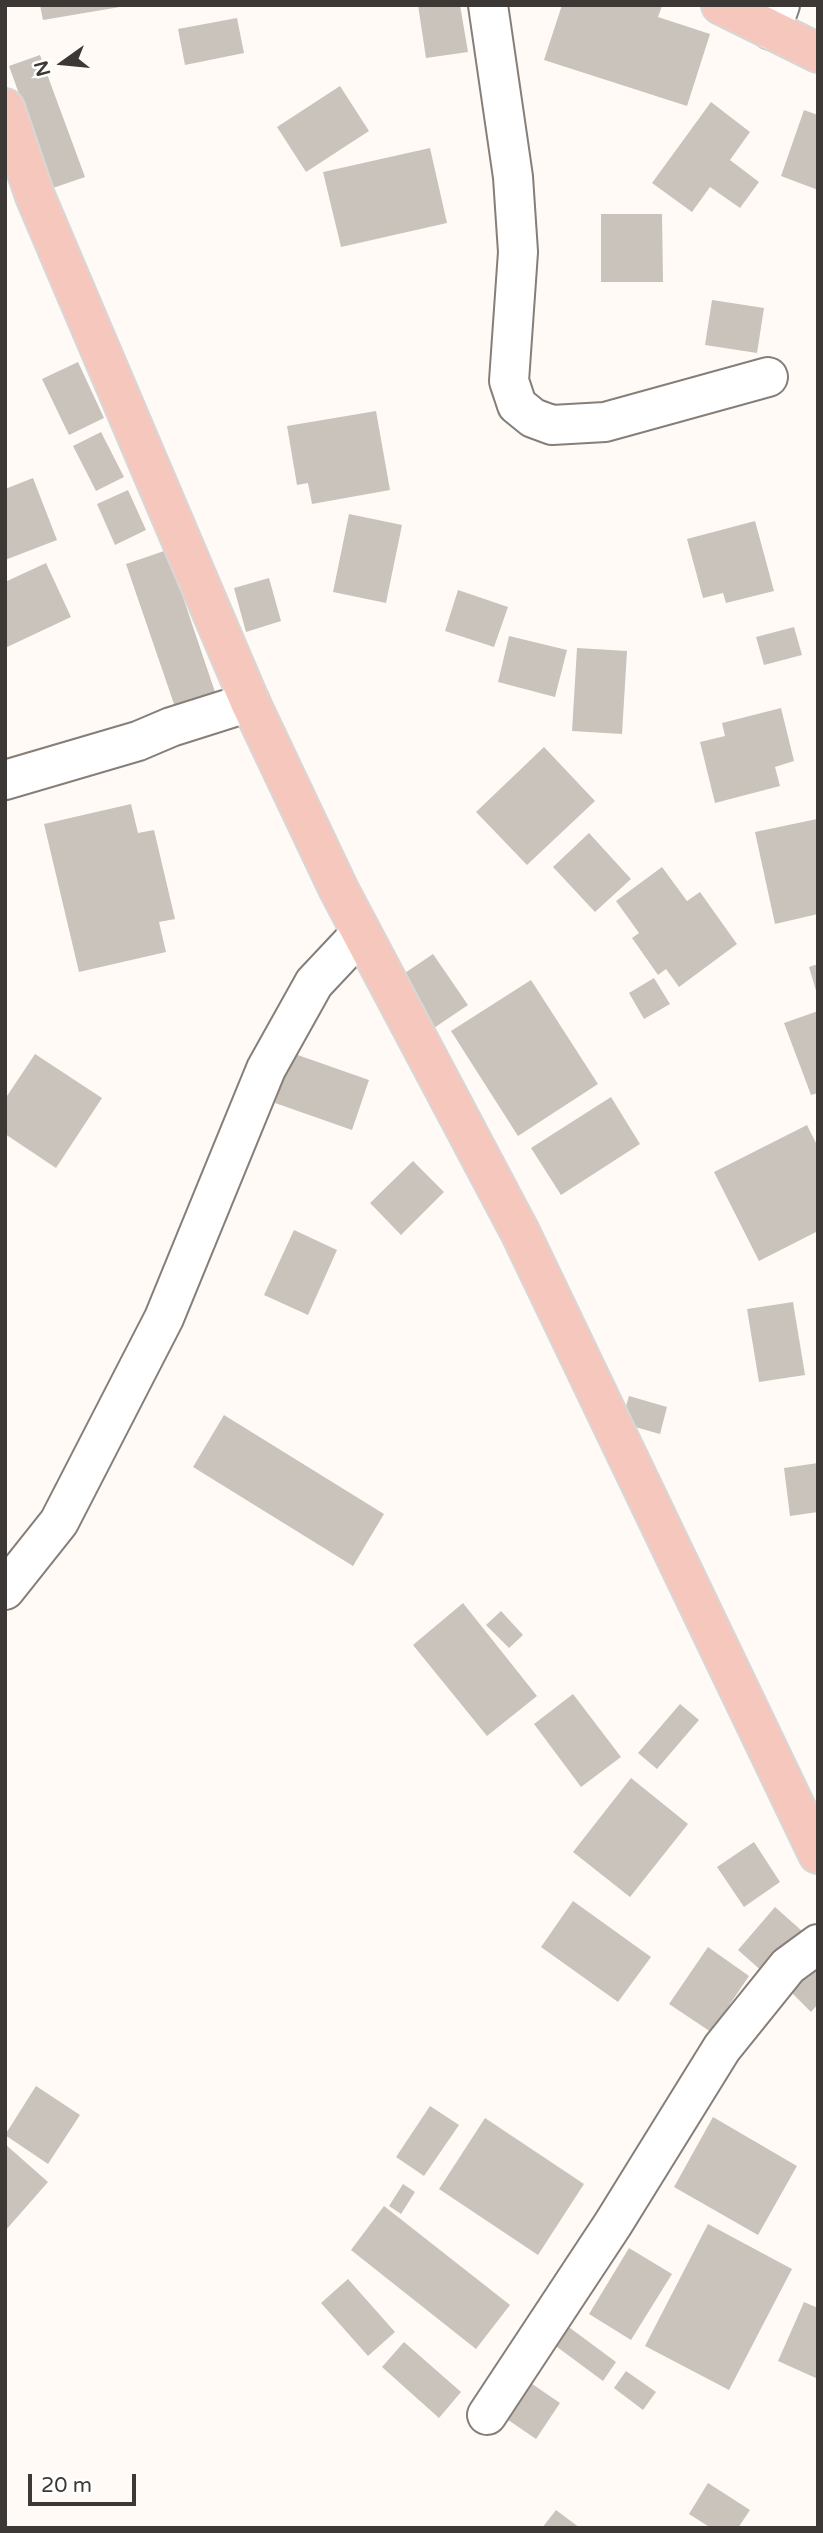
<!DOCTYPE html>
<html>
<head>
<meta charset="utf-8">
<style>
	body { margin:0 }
	#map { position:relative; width:823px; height:2533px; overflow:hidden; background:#fffaf6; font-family:"Varela Round",sans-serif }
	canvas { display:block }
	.frame { position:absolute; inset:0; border:7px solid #3b3835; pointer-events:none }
	.north { position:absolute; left:28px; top:28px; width:70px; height:70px; -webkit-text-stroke:5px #fff; paint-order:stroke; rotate:255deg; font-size:19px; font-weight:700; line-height:28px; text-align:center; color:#3b3835 }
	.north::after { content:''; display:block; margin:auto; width:24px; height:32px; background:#3b3835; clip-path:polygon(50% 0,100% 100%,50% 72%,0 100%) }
	.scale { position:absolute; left:28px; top:2474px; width:108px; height:32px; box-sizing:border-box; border:4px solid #3b3835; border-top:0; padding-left:9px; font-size:21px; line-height:24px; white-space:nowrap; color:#3b3835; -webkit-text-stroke:5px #fff; paint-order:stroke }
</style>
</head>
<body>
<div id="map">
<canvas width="823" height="2533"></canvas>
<div class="frame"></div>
<div class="north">N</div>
<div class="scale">20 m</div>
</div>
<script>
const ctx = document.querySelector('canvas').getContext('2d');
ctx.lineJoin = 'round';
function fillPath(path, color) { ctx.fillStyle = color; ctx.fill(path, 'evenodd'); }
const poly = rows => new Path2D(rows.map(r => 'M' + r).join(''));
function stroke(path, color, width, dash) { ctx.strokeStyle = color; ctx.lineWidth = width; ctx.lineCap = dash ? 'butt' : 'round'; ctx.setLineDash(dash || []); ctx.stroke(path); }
fillPath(poly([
	[40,5,120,5,120,7,43,20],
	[418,5,460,5,468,52,426,58],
	[562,5,658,5,662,6,658,17,710,34,687,106,544,60],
	[237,18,244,53,185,65,178,29],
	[40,55,85,177,53,188,9,66],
	[340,86,369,131,306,172,277,127],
	[711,102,750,132,730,160,759,182,740,208,710,187,692,212,652,183],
	[804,110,818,115,818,190,781,176],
	[430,148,447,223,341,247,323,172],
	[601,214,662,214,663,282,601,282],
	[712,300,764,308,757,353,705,345],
	[78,362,104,418,69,435,42,379],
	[376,411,390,490,312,504,308,483,297,485,287,426],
	[101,432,124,477,96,491,73,446],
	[33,478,57,540,5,560,5,489],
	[128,490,146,530,115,545,97,504],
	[349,514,402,525,386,603,333,592],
	[755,521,774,591,726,603,723,593,703,598,687,539],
	[167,550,215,692,175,707,126,564],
	[46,563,71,617,5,648,5,582],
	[269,578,281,621,246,632,234,588],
	[458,590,508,607,494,647,445,631],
	[794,627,802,655,764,665,756,637],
	[509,636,567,650,555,697,498,682],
	[577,648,627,651,622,734,572,731],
	[781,708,794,761,775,767,780,786,715,803,700,742,725,736,722,723],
	[544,747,595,801,527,865,476,812],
	[131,804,138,833,154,830,175,919,159,922,166,952,79,972,44,824],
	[817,819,818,914,775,924,755,832],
	[589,833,631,879,595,912,553,867],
	[662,867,687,901,700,892,737,944,679,987,666,969,658,975,632,938,639,933,616,901],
	[433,954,468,1005,428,1032,393,981],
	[818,964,818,994,817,994,809,967],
	[654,978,670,1004,644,1019,629,993],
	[531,980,598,1084,518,1136,451,1031],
	[818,1011,818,1093,811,1095,784,1023],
	[292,1053,369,1080,352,1130,275,1103],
	[35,1054,102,1098,56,1168,5,1134,5,1099],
	[611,1097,640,1144,561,1195,531,1148],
	[807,1125,818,1147,818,1231,759,1261,714,1172],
	[413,1161,444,1192,401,1235,370,1203],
	[294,1230,337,1250,308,1315,264,1295],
	[793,1302,805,1375,759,1382,747,1309],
	[629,1396,667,1407,660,1434,621,1423],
	[224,1415,384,1514,353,1566,193,1467],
	[818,1463,818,1512,790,1516,784,1468],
	[463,1603,537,1696,487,1736,413,1645],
	[501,1611,523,1635,509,1648,486,1625],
	[573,1694,621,1757,581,1787,534,1724],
	[680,1704,699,1720,657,1769,638,1753],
	[631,1778,688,1824,630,1897,573,1852],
	[754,1842,780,1882,744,1907,717,1867],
	[573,1901,651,1957,618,2002,541,1947],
	[775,1907,802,1931,764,1973,738,1950],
	[708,1947,749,1976,711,2032,669,2004],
	[810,1962,818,1970,818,2004,811,2012,786,1987],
	[36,2086,80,2115,48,2164,5,2135],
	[430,2106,459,2125,424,2176,396,2157],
	[713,2117,797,2166,758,2235,674,2187],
	[485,2118,584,2184,538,2255,439,2189],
	[5,2144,48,2182,5,2231],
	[403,2184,415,2192,401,2214,389,2206],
	[384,2206,510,2305,476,2349,351,2250],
	[708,2224,792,2269,729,2390,645,2346],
	[629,2248,672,2274,631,2340,589,2314],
	[348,2279,395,2332,368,2356,321,2303],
	[804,2302,818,2308,818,2379,778,2361],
	[566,2325,616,2362,603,2381,553,2344],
	[404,2342,461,2392,439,2418,382,2367],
	[626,2371,656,2392,643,2410,614,2388],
	[522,2377,560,2403,536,2439,498,2413],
	[708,2483,750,2510,738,2528,711,2528,689,2514],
	[556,2510,580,2528,542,2528]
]), '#cac3bb');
const minor = poly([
	[488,5,513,177,518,252,509,381,517,405,533,418,552,425,605,422,768,377],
	[771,30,780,5],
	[5,780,138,741,171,727,250,702],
	[5,1590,59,1522,164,1318,266,1069,314,983,361,933],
	[487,2415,613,2224,722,2048,788,1966,818,1944]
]);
const major = poly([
	[721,5,818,53],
	[5,108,35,196,250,702,339,890,520,1232,818,1854]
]);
stroke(minor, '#867e78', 42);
stroke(major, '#d8d7d7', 42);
stroke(minor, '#fff', 38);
stroke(major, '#f6c8bd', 38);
</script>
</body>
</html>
